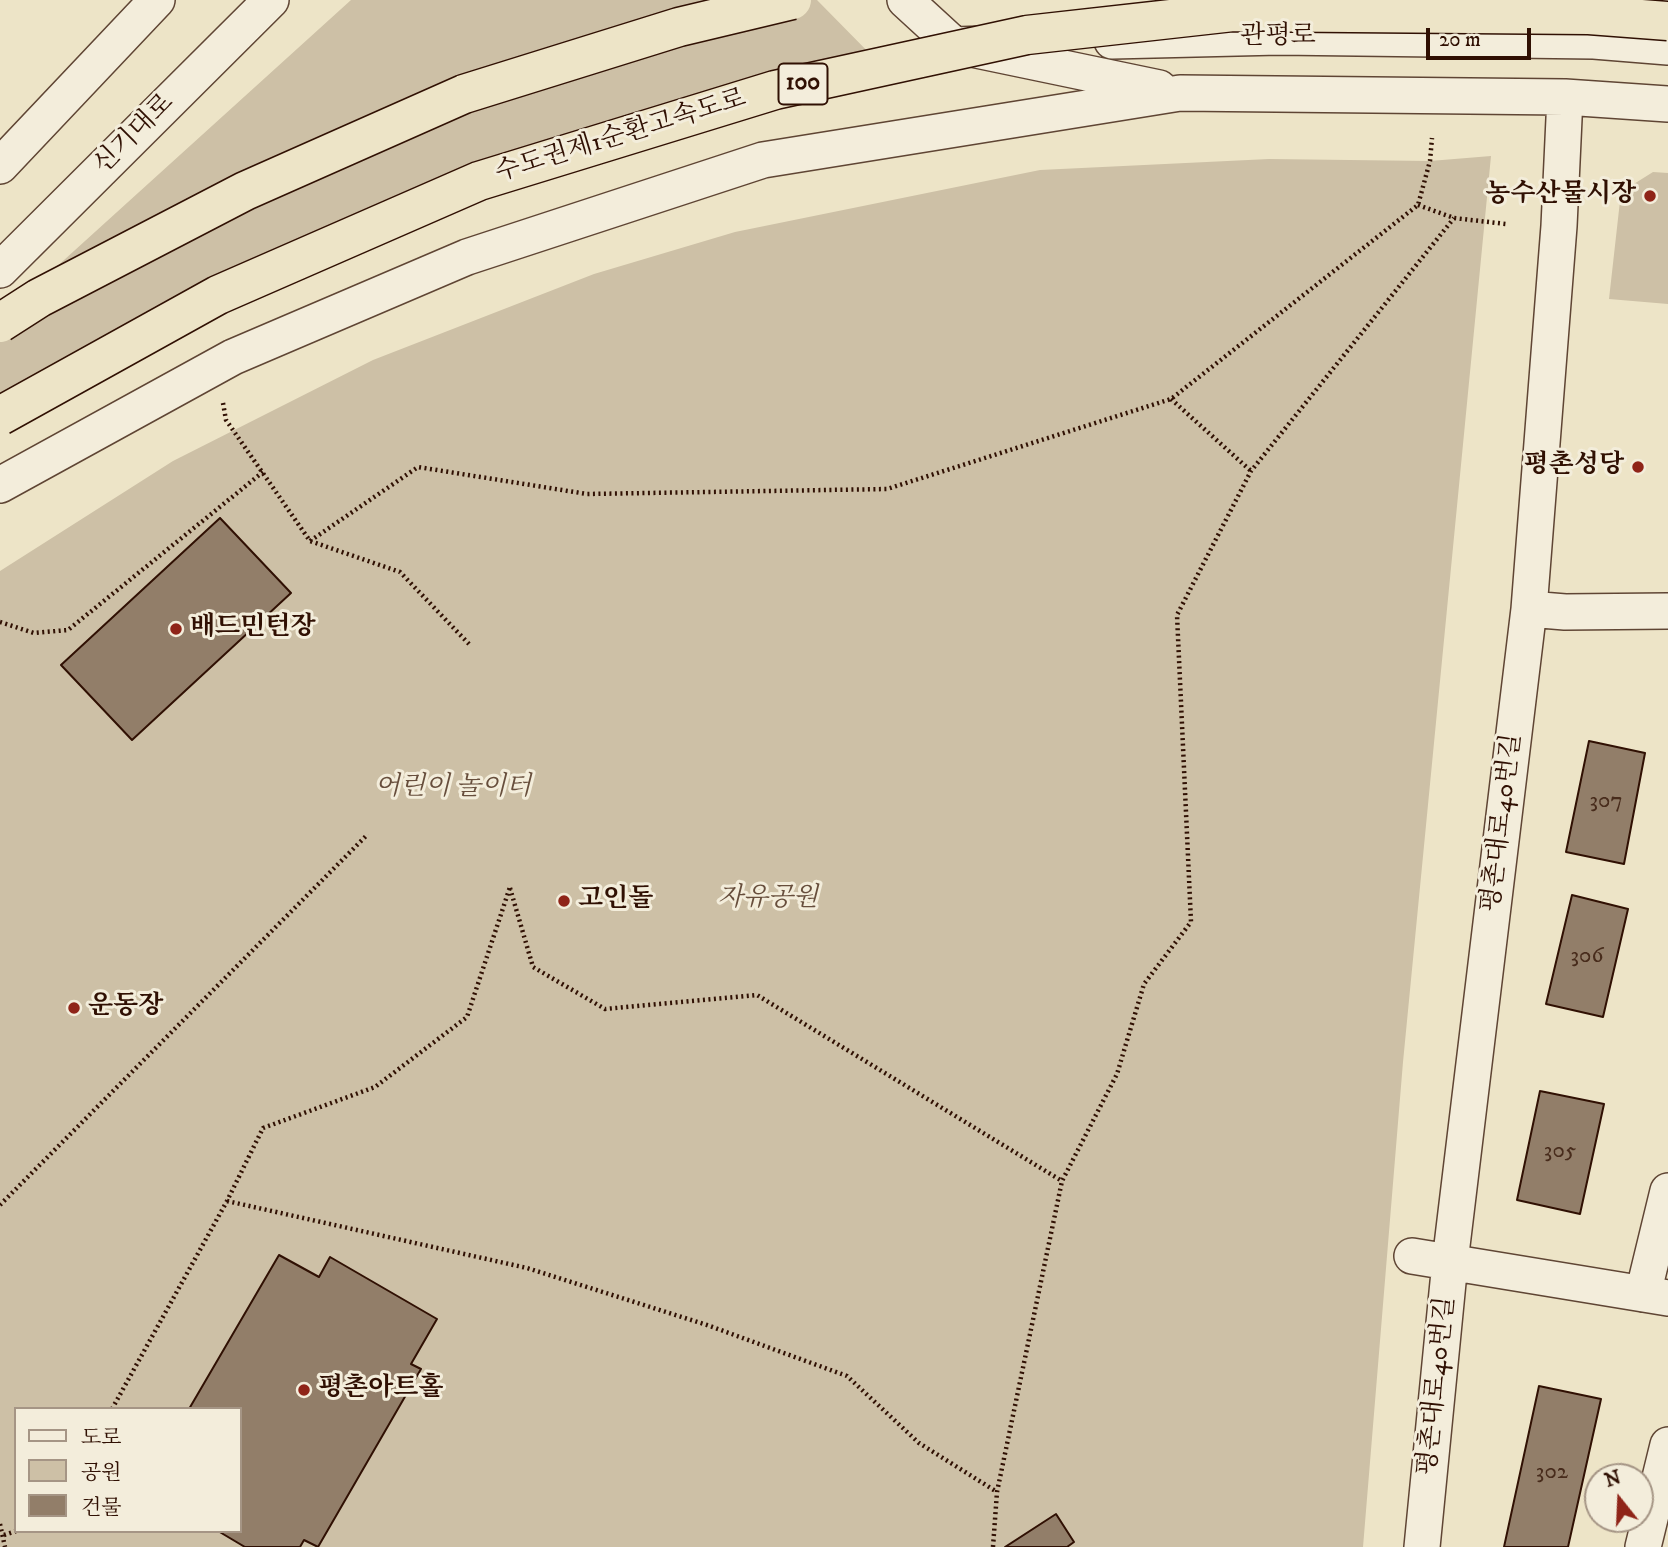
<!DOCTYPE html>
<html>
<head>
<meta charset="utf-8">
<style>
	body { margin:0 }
	#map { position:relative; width:1668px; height:1547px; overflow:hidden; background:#ede4c7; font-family:"IM FELL DW Pica","Noto Serif KR",serif }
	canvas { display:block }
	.legend { position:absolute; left:14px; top:1407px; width:228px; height:126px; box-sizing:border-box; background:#f3eddb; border:2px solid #a59585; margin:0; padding:9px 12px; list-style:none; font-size:21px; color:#301003 }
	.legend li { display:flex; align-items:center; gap:14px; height:35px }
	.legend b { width:35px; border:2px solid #a59585 }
	.north { position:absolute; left:1584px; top:1463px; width:70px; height:70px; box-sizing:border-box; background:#f3eddb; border:2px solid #a59585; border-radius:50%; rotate:342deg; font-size:19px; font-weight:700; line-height:28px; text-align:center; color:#301003 }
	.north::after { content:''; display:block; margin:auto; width:24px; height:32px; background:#8f2418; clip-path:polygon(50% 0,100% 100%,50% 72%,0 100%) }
	.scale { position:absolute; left:1426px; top:28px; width:105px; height:32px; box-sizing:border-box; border:4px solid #301003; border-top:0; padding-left:9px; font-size:21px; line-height:24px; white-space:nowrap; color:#301003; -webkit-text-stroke:5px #f3eddb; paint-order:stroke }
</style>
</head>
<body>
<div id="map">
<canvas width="1668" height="1547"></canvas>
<ul class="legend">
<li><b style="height:9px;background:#f3eddb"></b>도로</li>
<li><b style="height:19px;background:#cdc0a6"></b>공원</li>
<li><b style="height:19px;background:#927e69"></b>건물</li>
</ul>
<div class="north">N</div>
<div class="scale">20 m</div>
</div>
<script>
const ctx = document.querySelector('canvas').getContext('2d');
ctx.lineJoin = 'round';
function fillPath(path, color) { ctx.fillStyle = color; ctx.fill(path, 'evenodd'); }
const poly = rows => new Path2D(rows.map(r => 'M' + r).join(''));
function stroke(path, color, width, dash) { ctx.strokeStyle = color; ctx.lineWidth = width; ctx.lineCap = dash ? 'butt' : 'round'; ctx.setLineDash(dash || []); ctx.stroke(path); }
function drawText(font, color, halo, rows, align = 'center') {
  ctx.font = font + ' "IM FELL DW Pica","Noto Serif KR",serif'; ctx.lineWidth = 6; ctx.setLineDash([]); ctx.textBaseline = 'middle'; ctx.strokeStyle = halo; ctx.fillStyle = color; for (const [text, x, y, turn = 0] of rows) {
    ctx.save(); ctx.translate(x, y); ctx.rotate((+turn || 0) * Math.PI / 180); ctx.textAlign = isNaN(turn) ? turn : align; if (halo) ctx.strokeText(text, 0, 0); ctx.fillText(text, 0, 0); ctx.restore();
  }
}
fillPath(poly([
	[351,0,817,0,879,63,451,182,0,404,0,318],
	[1491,156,1403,1062,1363,1547,0,1547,0,571,173,461,373,360,594,274,735,232,1040,170,1269,159,1430,161],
	[16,1409,240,1409,240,1531,16,1531],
	[1653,172,1668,173,1668,304,1609,299,1621,192]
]), '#cdc0a6');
const building = poly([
	[220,518,291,593,132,740,61,665,220,518],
	[1589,741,1645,753,1624,864,1566,852,1589,741],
	[1572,895,1628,909,1603,1017,1546,1004,1572,895],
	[1540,1091,1604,1104,1580,1214,1517,1200,1540,1091],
	[279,1255,319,1277,330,1257,437,1319,411,1364,421,1369,318,1547,304,1540,300,1547,245,1547,218,1531,240,1531,240,1409,189,1409,279,1255],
	[1539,1386,1601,1399,1568,1547,1504,1547,1539,1386],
	[1056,1514,1074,1542,1067,1547,1005,1547,1056,1514]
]);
fillPath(building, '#927e69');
stroke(building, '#301003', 2);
const minor = poly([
	[905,0,954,45,986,44],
	[1112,41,1279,37,1594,41,1668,47],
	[967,48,1159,88],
	[0,166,157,0],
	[0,270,271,0],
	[0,485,233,357,467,257,763,160,1180,93,1565,97,1668,104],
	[1529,609,1565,612,1668,611],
	[1412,1256,1668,1298],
	[1643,1294,1668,1191],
	[1422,1547,1450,1262,1529,609,1559,226,1565,97],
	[1643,1547,1668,1445]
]);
stroke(minor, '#5f4534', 38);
stroke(poly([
	[1418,205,1454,218,1506,224],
	[1171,399,1251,471],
	[223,403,226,420,310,541,400,572,469,644],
	[310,541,418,467,587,494,887,489,1171,399,1418,205,1430,161,1432,138],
	[0,622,34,633,68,630,263,472],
	[510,888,533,967,605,1009,757,995,1062,1181],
	[227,1201,527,1268,707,1325,847,1376,919,1443,997,1492],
	[0,1205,368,834],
	[112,1409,227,1201,263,1128,375,1087,467,1017,510,887],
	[0,1524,5,1547],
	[4,1535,16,1531],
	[993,1547,997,1492,1062,1181,1117,1074,1144,984,1191,922,1177,615,1251,471,1454,218]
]), '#301003', 4.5, [2, 3.5]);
stroke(minor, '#f3eddb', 35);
const highwayBridge = poly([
	[0,323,39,298,245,191,464,94,679,27,792,0],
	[0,416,218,295,479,181,775,90,1027,35,1233,12,1589,15,1668,21]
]);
stroke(highwayBridge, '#301003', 41, []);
stroke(highwayBridge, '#ede4c7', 38);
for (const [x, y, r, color] of [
	[1650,196,7,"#8f2418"],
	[1638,467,7,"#8f2418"],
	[176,629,7,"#8f2418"],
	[564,901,7,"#8f2418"],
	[74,1008,7,"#8f2418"],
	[304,1390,7,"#8f2418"]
]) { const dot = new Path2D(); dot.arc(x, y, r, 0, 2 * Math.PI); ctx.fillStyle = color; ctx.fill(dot); stroke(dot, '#f3eddb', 2.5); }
drawText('23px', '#482c1c', null, [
	["307",1606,802],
	["306",1587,957],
	["305",1560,1152],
	["302",1552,1473]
]);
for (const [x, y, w] of [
	[803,84,49]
]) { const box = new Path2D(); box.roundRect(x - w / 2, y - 20.5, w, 41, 5); ctx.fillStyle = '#f3eddb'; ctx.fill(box); stroke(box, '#301003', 2); }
drawText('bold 24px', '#301003', null, [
	["100",803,84]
]);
drawText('26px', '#301003', '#f3eddb', [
	["관평로",1278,38],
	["신기대로",135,135,-45],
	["수도권제1순환고속도로",621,137,-17],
	["평촌대로40번길",1503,823,-83],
	["평촌대로40번길",1438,1386,-84]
]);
drawText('bold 26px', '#301003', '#f3eddb', [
	["농수산물시장",1636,196,"right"],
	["평촌성당",1624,467,"right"],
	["배드민턴장",190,629],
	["고인돌",578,901],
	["운동장",88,1008],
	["평촌아트홀",318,1390]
], 'left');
drawText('italic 26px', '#674e3c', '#f3eddb', [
	["어린이 놀이터",453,789],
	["자유공원",768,900]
]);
</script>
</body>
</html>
